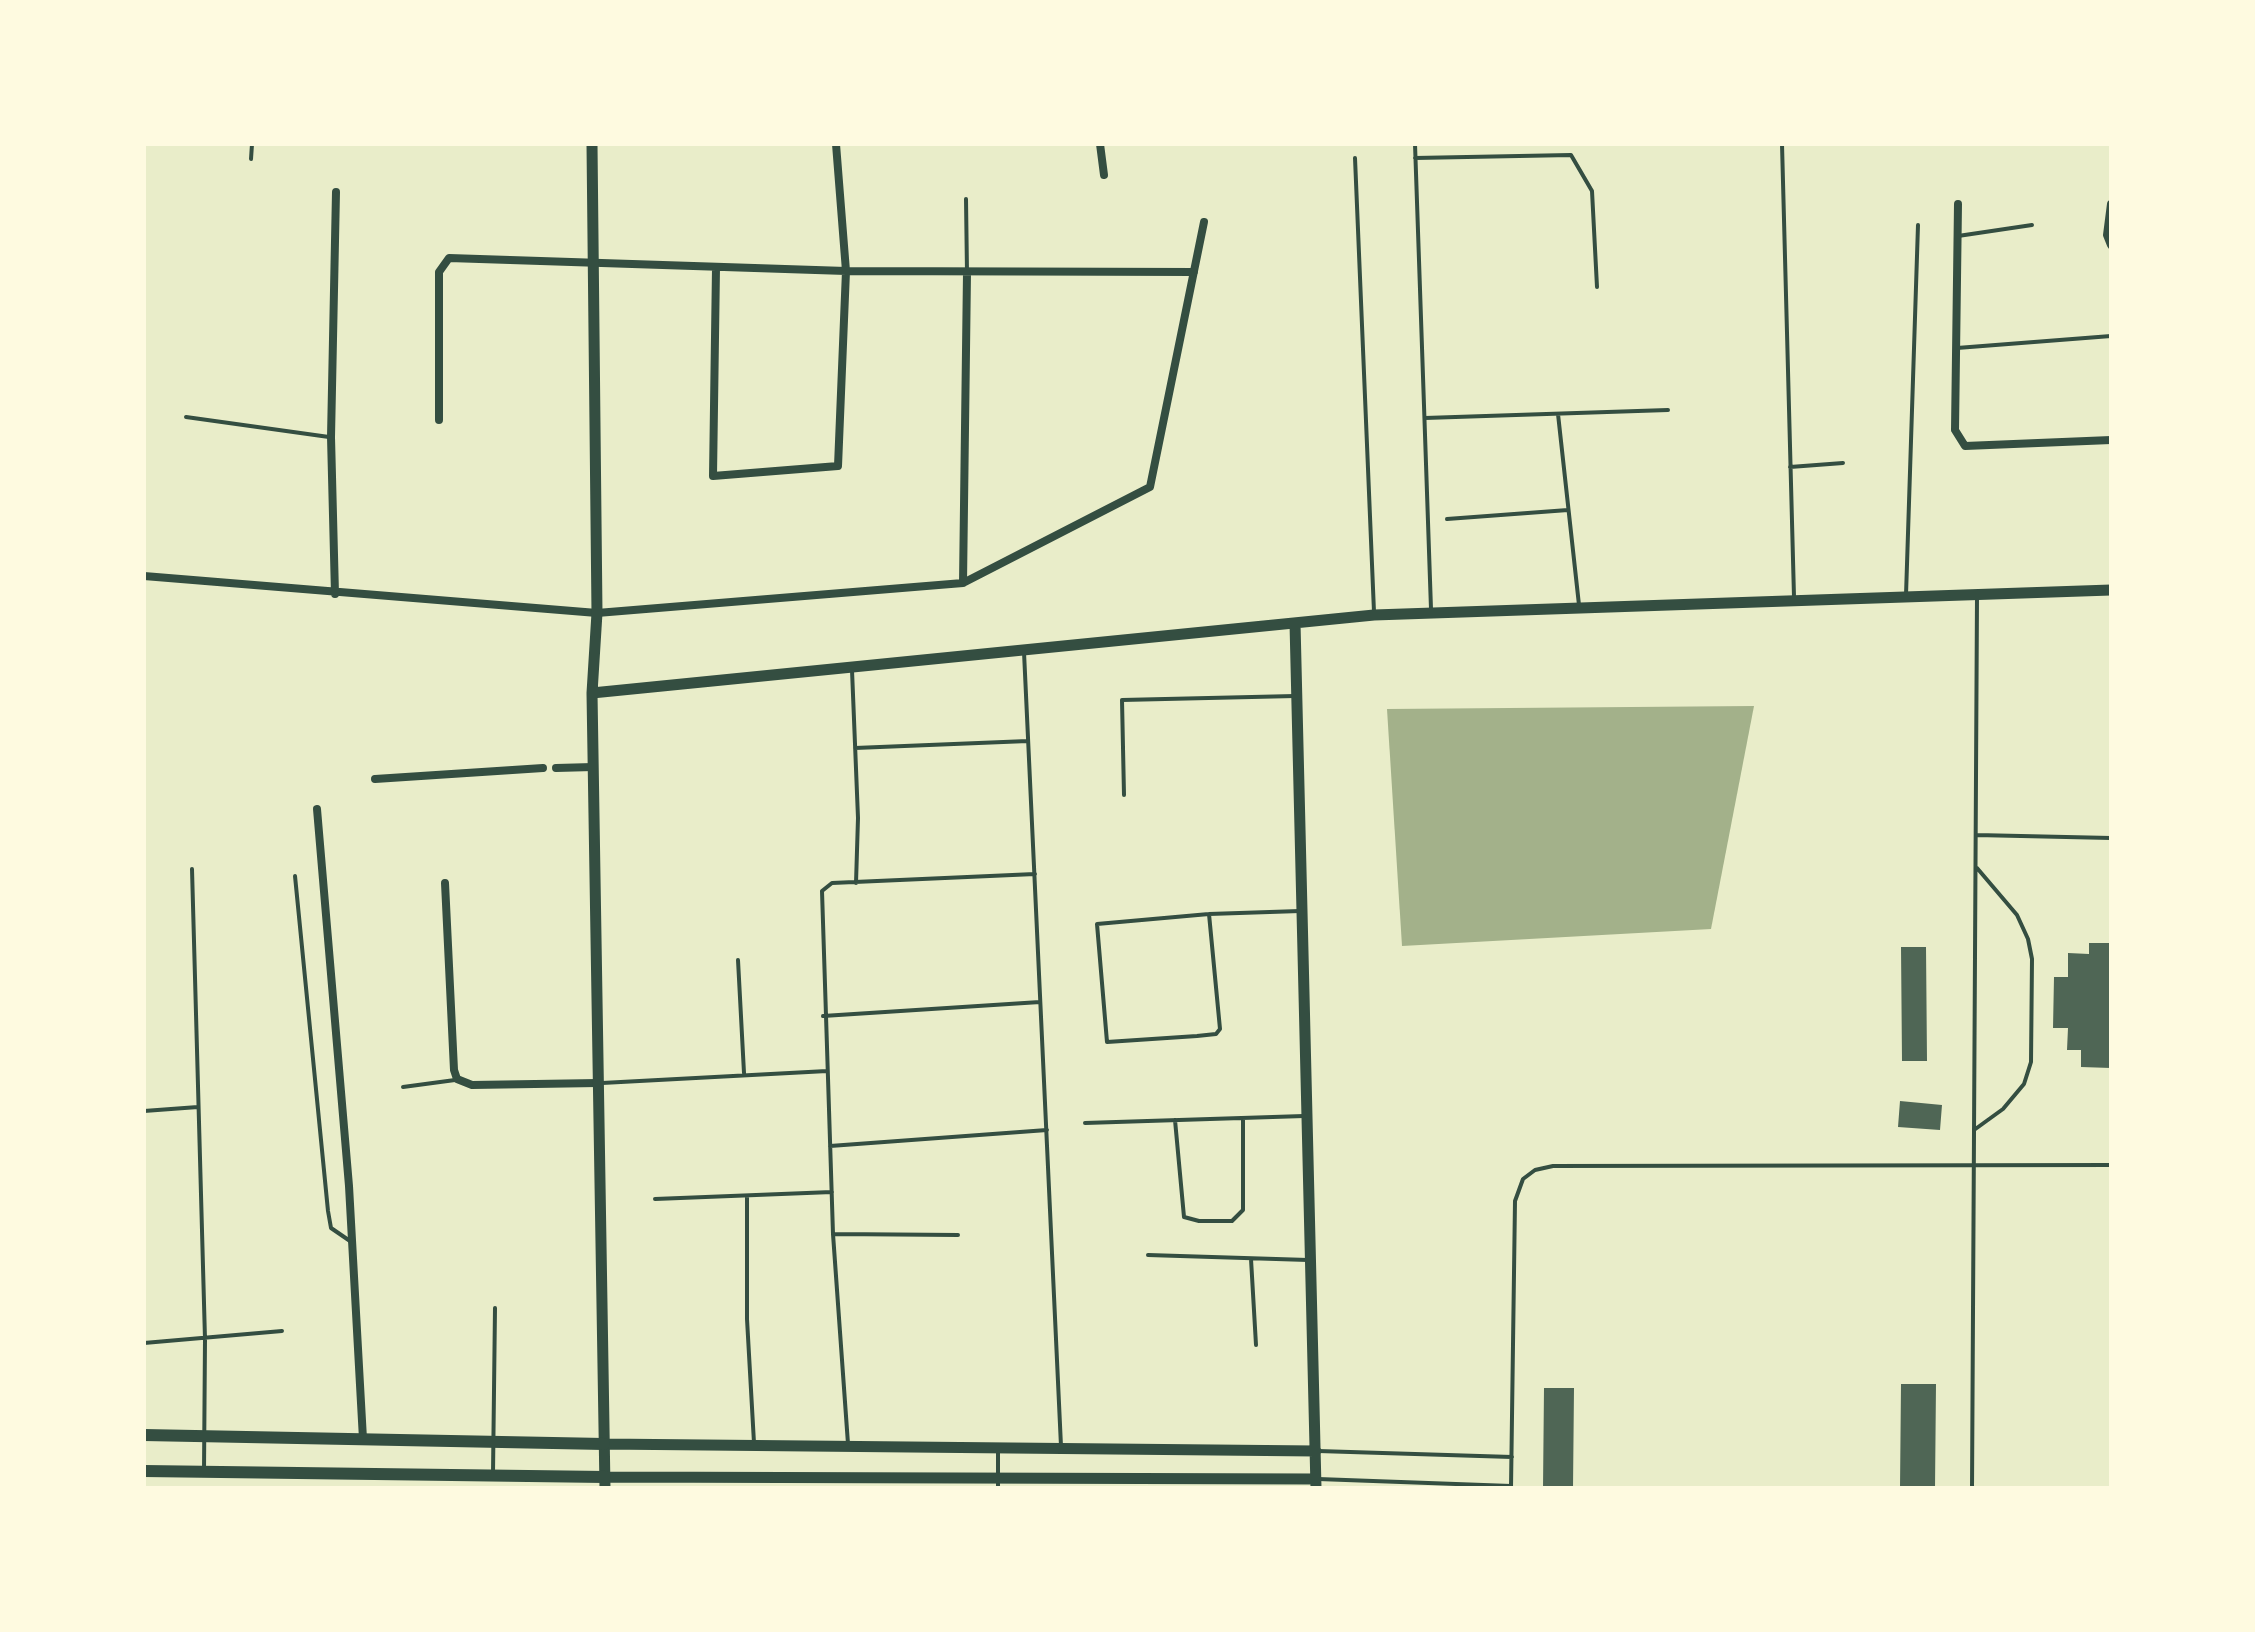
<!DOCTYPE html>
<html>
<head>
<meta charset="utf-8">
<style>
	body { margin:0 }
	#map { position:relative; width:2255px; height:1632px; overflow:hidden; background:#e9edc9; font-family:"DM Sans",sans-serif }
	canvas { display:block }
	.frame { position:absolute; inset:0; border:146px solid #fefae0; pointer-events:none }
</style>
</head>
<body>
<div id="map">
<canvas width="2255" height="1632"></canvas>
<div class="frame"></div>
</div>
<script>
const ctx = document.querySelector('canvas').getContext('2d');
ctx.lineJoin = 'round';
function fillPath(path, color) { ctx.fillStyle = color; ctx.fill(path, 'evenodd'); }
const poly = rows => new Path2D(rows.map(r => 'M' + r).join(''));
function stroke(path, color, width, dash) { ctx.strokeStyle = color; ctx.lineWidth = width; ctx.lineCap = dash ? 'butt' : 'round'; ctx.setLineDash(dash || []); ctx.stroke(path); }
fillPath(poly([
	[1754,706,1711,929,1402,946,1387,709]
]), '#a3b18a');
fillPath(poly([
	[2089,943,2111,943,2111,1068,2081,1067,2081,1050,2067,1050,2068,1028,2053,1028,2054,977,2068,977,2068,953,2089,954],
	[1901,947,1926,947,1927,1061,1902,1061],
	[1900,1101,1942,1105,1940,1130,1898,1127],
	[1901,1384,1936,1384,1935,1488,1900,1488],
	[1544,1388,1574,1388,1573,1488,1543,1488]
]), '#4f6655');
stroke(poly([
	[1415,144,1431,609],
	[1782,144,1794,597],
	[1355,158,1374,612],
	[1415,158,1571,155,1592,191,1597,287],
	[251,159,252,144],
	[966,199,967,273],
	[1958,236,2032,225],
	[1957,348,2111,336],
	[1558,414,1579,605],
	[186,417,329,437],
	[1425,418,1668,410],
	[1790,467,1843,463],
	[1447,519,1568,510],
	[1906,595,1918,225],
	[1024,652,1061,1446],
	[852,670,858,818,856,883],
	[855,748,1028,741],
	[1124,795,1122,700,1295,696],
	[1976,835,2111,838],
	[192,869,205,1339,204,1471],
	[295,876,328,1211,331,1228,350,1241],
	[1209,914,1220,1029,1216,1034,1197,1036,1107,1042,1097,924,1209,914,1300,911],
	[738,960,744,1073],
	[823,1016,1040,1002],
	[602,1083,827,1071],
	[403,1087,455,1080],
	[144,1111,198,1107],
	[1175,1120,1184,1217,1199,1221,1232,1221,1243,1210,1243,1118],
	[1085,1123,1304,1116],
	[1974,1130,2003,1109,2024,1084,2031,1062,2032,959,2028,939,2017,915,1977,868],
	[830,1146,1047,1130],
	[747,1196,747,1319,754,1443],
	[655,1199,832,1192],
	[833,1234,958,1235],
	[1148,1255,1308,1260],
	[1251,1259,1256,1345],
	[144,1343,282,1331],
	[848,1444,833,1234,822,891,832,883,1035,874],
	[998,1451,998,1488],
	[1318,1451,1512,1457],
	[493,1473,495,1308],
	[1318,1479,1511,1486],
	[1511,1488,1515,1201,1523,1179,1535,1170,1553,1166,2111,1165],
	[1972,1488,1977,597]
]), '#344e41', 4);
stroke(poly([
	[1100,144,1104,175],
	[1958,204,1955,430,1965,446,2111,440],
	[2111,204,2107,235,2111,245],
	[716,268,713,476,838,466,846,271,836,144],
	[439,420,439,272,449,258,846,271,1194,272],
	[144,576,597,613,963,583,1150,487,1204,222],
	[963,583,967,273],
	[335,594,331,437,336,192],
	[556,768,593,767],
	[375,779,543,768],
	[317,809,349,1186,363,1439],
	[445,883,454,1070,457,1079,472,1085,598,1083]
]), '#344e41', 8);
stroke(poly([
	[592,144,597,613,592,693,605,1488],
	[1295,623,1316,1488],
	[592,693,1374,615,2111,590],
	[604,1444,1316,1451],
	[605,1477,1316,1479]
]), '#344e41', 11);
stroke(poly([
	[144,1435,604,1444],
	[144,1471,605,1477]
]), '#344e41', 12);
</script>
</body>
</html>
